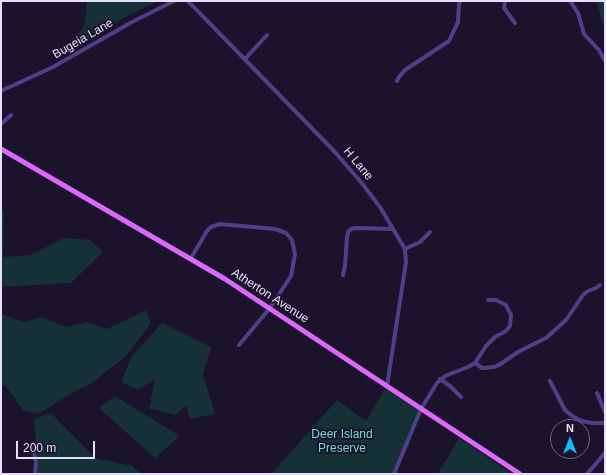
<!DOCTYPE html>
<html>
<head>
<meta charset="utf-8">
<style>
	body { margin:0 }
	#map { position:relative; width:606px; height:475px; overflow:hidden; background:#1b122c; font-family:Arial,sans-serif }
	canvas { display:block }
	.frame { position:absolute; inset:0; border:2px solid #e7defe; pointer-events:none }
	.north { position:absolute; left:550px; top:419px; width:40px; height:40px; box-sizing:border-box; background:#1b122c; border:1px solid #6d6480; border-radius:50%; rotate:0deg; font-size:11px; font-weight:700; line-height:16px; text-align:center; color:#e7defe }
	.north::after { content:''; display:block; margin:auto; width:14px; height:18px; background:#0fbcf8; clip-path:polygon(50% 0,100% 100%,50% 72%,0 100%) }
	.scale { position:absolute; left:16px; top:441px; width:79px; height:18px; box-sizing:border-box; border:2px solid #e7defe; border-top:0; padding-left:5px; font-size:12px; line-height:14px; white-space:nowrap; color:#e7defe; -webkit-text-stroke:3px #1b122c; paint-order:stroke }
</style>
</head>
<body>
<div id="map">
<canvas width="606" height="475"></canvas>
<div class="frame"></div>
<div class="north">N</div>
<div class="scale">200 m</div>
</div>
<script>
const ctx = document.querySelector('canvas').getContext('2d');
ctx.lineJoin = 'round';
function fillPath(path, color) { ctx.fillStyle = color; ctx.fill(path, 'evenodd'); }
const poly = rows => new Path2D(rows.map(r => 'M' + r).join(''));
function stroke(path, color, width, dash) { ctx.strokeStyle = color; ctx.lineWidth = width; ctx.lineCap = dash ? 'butt' : 'round'; ctx.setLineDash(dash || []); ctx.stroke(path); }
function drawText(font, color, halo, rows, align = 'center') {
  ctx.font = font + ' Arial,sans-serif'; ctx.lineWidth = 4; ctx.setLineDash([]); ctx.textBaseline = 'middle'; ctx.strokeStyle = halo; ctx.fillStyle = color; for (const [text, x, y, turn = 0] of rows) {
    ctx.save(); ctx.translate(x, y); ctx.rotate((+turn || 0) * Math.PI / 180); ctx.textAlign = isNaN(turn) ? turn : align; if (halo) ctx.strokeText(text, 0, 0); ctx.fillText(text, 0, 0); ctx.restore();
  }
}
fillPath(poly([
	[87,1,158,1,118,21,84,43,56,58,55,54,84,28],
	[596,1,605,1,605,25,603,23],
	[1,209,4,211,3,257,31,255,64,238,90,240,103,252,71,283,1,287],
	[146,310,151,323,126,356,92,383,72,393,38,414,23,410,5,385,1,385,1,314,25,322,41,317,66,327,88,322,107,329],
	[162,323,211,347,203,374,215,414,190,419,186,405,176,415,149,408,155,379,138,390,121,382,132,356],
	[387,386,421,409,394,474,271,474,337,400,366,421],
	[115,396,180,436,155,458,99,408],
	[51,413,95,458,132,466,141,474,37,474,38,466,34,419],
	[459,438,512,474,438,474]
]), '#153136');
stroke(poly([
	[81,10,82,1]
]), '#0d194a', 1);
stroke(poly([
	[188,1,334,151,361,182,380,207,405,249,406,262,387,386],
	[505,1,504,8,515,23],
	[570,1,578,13,584,34,599,50,605,61],
	[245,59,267,35],
	[397,81,399,77,405,70,449,41,458,22,459,4,461,1],
	[1,91,53,67,132,22,174,1],
	[1,124,11,115],
	[405,249,420,242,430,232],
	[191,258,207,231,211,227,220,224,275,229,286,233,292,240,295,254,291,276,270,308,239,345],
	[343,275,345,266,347,237,348,232,351,229,356,228,393,229],
	[475,363,482,368,486,368,494,367,499,365,518,352,546,338,566,320,583,295,588,291,596,288,600,285],
	[440,379,450,386,461,397],
	[550,381,565,410,572,416,582,421,592,423,605,423],
	[597,393,605,412],
	[32,445,36,462,35,474],
	[394,474,421,409,437,383,445,376,468,367,475,363,486,346,495,337,506,331,510,326,511,315,506,305,496,300,488,300],
	[587,474,605,453]
]), '#4e3f89', 4);
stroke(poly([
	[1,149,225,279,520,474]
]), '#dc68fb', 5);
drawText('12px', '#e7defe', '#1b122c', [
	["Bugeia Lane",83,39,-30],
	["H Lane",358,164,50],
	["Atherton Avenue",270,296,33]
]);
drawText('12px', '#6aded4', '#1b122c', [
	["Deer Island",342,435],
	["Preserve",342,449]
]);
</script>
</body>
</html>
